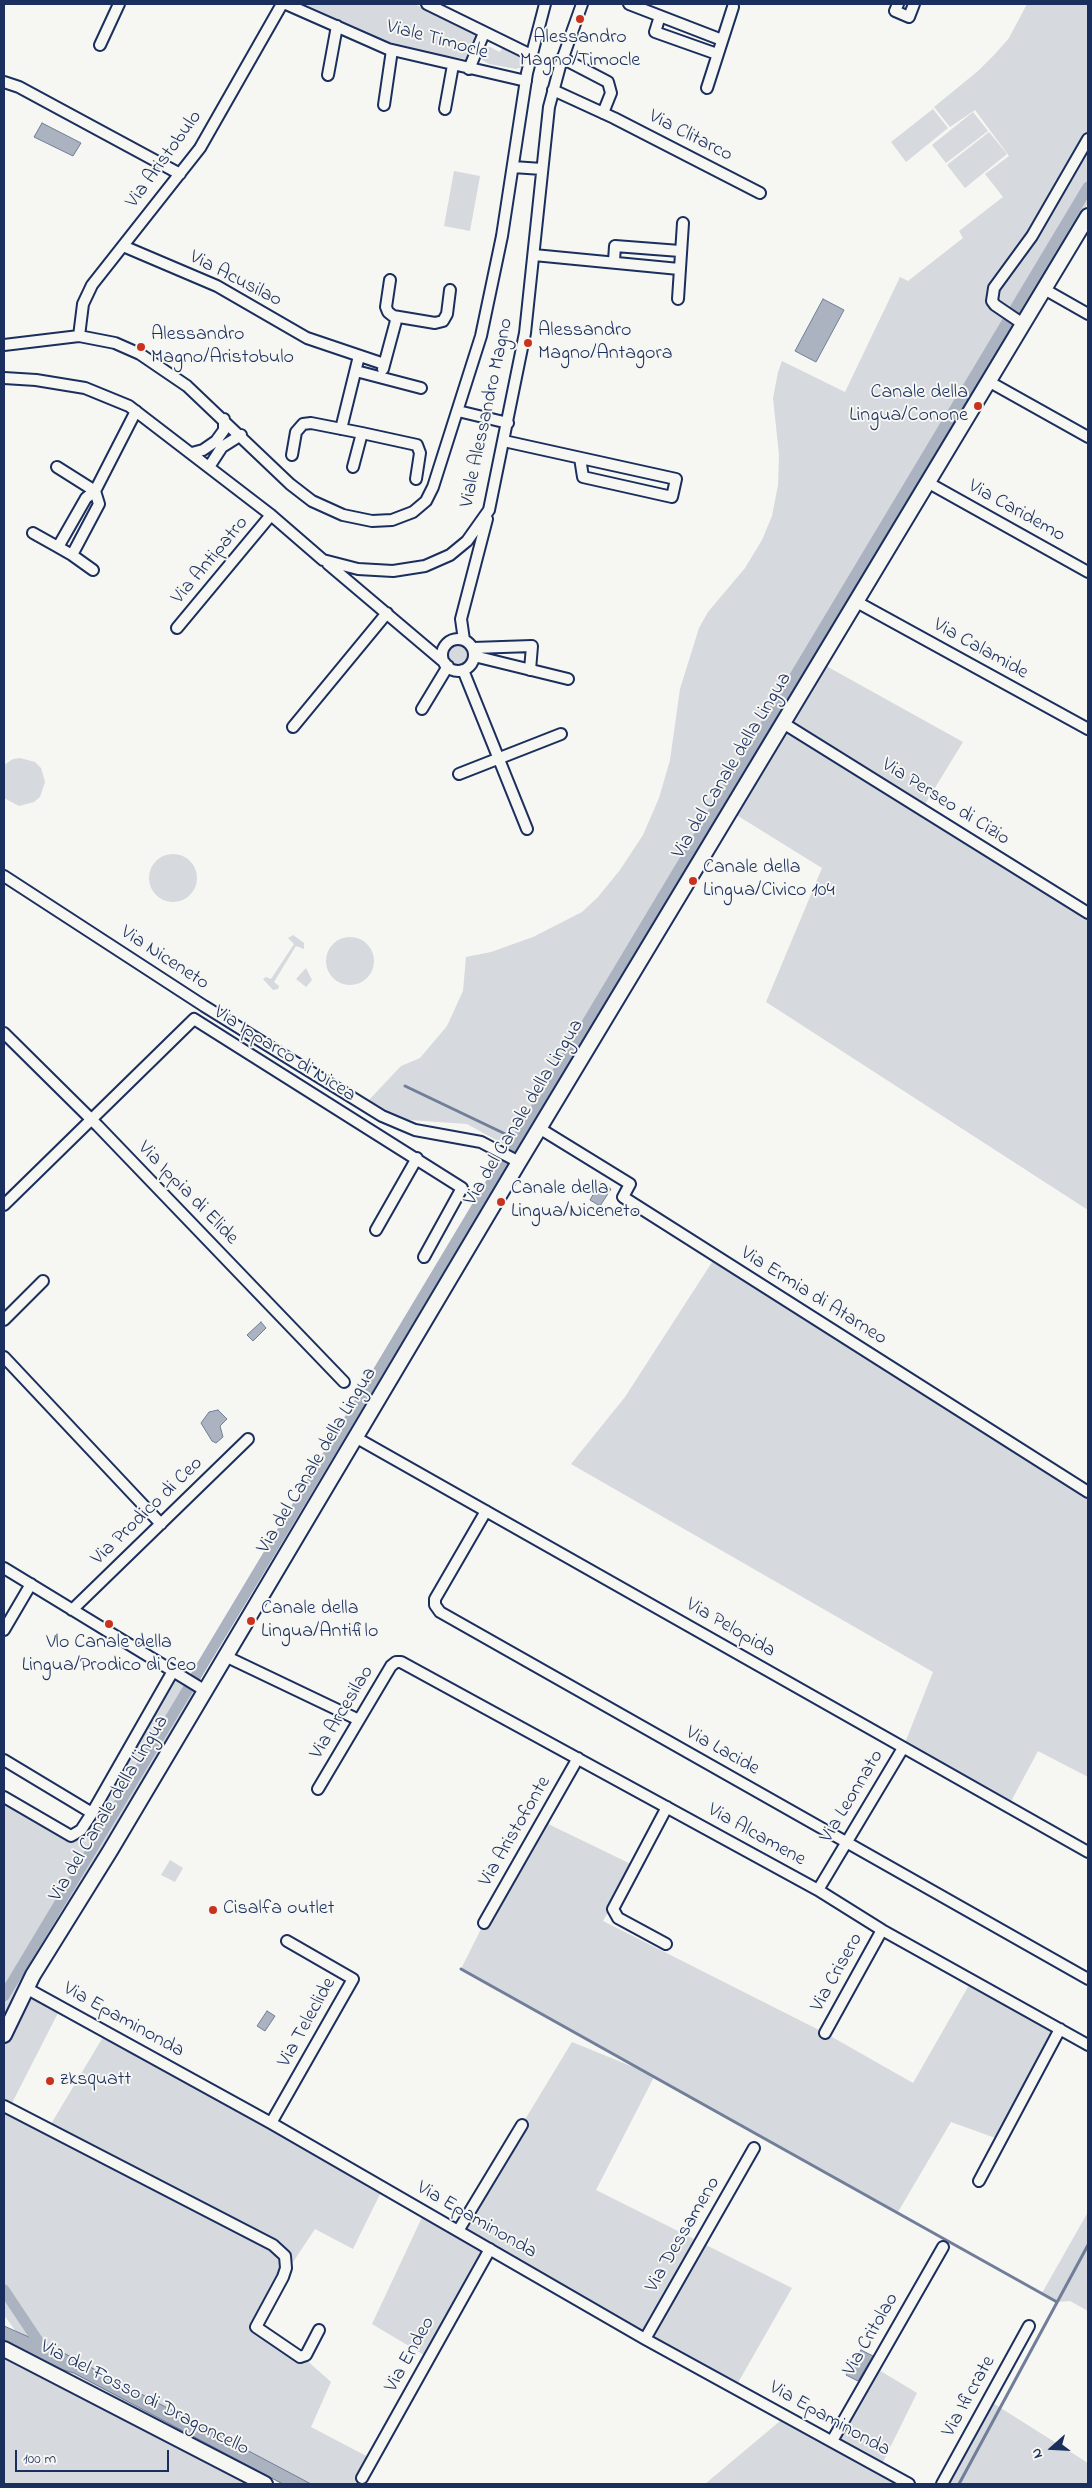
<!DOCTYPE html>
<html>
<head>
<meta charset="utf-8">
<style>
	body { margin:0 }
	#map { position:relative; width:1092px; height:2488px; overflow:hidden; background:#f6f6f2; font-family:"Indie Flower",sans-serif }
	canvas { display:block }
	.frame { position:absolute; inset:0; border:5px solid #1b2f5e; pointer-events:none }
	.north { position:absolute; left:1027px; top:2423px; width:50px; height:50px; -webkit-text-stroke:4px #f6f6f2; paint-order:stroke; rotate:251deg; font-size:14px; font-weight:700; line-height:20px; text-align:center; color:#1b2f5e }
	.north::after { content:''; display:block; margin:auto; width:18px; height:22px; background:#1b2f5e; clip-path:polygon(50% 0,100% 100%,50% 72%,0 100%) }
	.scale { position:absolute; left:15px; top:2450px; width:154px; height:22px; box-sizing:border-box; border:2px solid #1b2f5e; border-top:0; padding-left:6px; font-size:15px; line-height:18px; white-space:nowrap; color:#1b2f5e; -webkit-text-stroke:4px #f6f6f2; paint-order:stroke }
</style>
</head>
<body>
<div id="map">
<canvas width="1092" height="2488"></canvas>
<div class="frame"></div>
<div class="north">N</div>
<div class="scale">100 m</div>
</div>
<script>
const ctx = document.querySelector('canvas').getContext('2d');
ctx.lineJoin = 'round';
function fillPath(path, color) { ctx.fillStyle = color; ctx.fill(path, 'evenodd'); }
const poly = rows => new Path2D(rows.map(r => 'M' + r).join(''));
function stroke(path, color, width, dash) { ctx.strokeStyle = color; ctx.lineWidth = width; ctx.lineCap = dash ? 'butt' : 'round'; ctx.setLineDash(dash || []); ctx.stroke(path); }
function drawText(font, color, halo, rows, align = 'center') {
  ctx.font = font + ' "Indie Flower",sans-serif'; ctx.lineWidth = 4; ctx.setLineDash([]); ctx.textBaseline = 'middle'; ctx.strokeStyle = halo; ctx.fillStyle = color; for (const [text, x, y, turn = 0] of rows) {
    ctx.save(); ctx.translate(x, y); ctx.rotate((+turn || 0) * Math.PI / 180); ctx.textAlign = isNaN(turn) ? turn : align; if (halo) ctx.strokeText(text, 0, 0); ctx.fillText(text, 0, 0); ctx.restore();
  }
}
fillPath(poly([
	[301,4,414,4,474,33,475,40,466,59,410,50,384,42],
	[1027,4,1088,4,1088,203,522,1147,514,1150,467,1124,395,1119,368,1101,401,1066,420,1058,447,1026,463,991,466,957,491,952,533,937,582,912,598,897,620,870,643,835,659,798,670,760,680,689,699,628,708,612,745,568,762,540,772,516,778,485,779,455,773,398,778,372,782,361,845,392,900,277,908,281,963,238,959,231,1003,197,985,174,1009,156,975,110,950,127,934,107,978,71,995,54,1009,38],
	[503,46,525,57,522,67,516,69,489,64,482,60,481,52,484,48,490,47,500,52],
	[933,109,948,128,906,162,891,142],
	[973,112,988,131,946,163,932,145],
	[989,132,1007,154,965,188,947,165],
	[454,171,480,176,470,231,444,226],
	'448 655a10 10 0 1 1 20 0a10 10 0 1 1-20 0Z',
	[819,662,963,742,922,809,1088,913,1088,1210,766,1002,822,868,730,811],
	[20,758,35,762,41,768,45,782,40,797,34,802,19,806,4,798,4,765,13,759],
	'149 878a24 24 0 1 1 48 0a24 24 0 1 1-48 0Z',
	[293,935,304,943,304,949,296,946,274,982,279,986,278,989,273,990,263,979,266,977,271,979,294,944,288,938],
	'326 961a24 24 0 1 1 48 0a24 24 0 1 1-48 0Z',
	[306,968,312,980,306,987,296,979],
	[716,1256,1088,1492,1088,1777,1038,1751,1008,1807,903,1748,933,1672,571,1464,625,1397],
	[173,1671,204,1690,26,1987,61,2007,9,2109,48,2129,106,2032,383,2188,353,2249,315,2229,283,2277,258,2330,303,2357,331,2382,311,2427,372,2459,357,2484,281,2484,31,2352,4,2315,4,1794,79,1832],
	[542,1821,635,1866,603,1921,825,2033,913,2083,972,1980,1060,2029,1001,2140,951,2122,898,2212,654,2077,596,2190,792,2288,735,2388,490,2249,429,2358,372,2324,425,2211,458,2230,572,2042,648,2073,461,1969,484,1923],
	[170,1860,183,1868,175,1882,161,1875],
	[1088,2212,1088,2311,1070,2301,1057,2302,1042,2293],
	[4,2349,264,2484,4,2484],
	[874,2367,917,2393,880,2468,909,2484,705,2484,786,2416,832,2441],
	[988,2400,1088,2463,1088,2484,942,2484]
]), '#d6d9dd');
const water = poly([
	[42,123,81,143,73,156,34,137,42,123],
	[823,299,844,310,816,362,795,351,823,299],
	[600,1182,611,1189,600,1206,590,1200,600,1182],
	[261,1322,266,1328,253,1341,247,1335,261,1322],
	[218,1410,227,1419,220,1426,223,1437,216,1443,212,1441,201,1423,209,1412,218,1410],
	[267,2011,275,2016,265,2031,257,2026,267,2011],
	[4,2326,56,2349,311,2484,283,2484,74,2373,50,2366,4,2342,4,2326],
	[861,2350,873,2356,858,2381,846,2375,861,2350]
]);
fillPath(water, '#abb2c0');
stroke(water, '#717e99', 1);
stroke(poly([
	[405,1086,518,1140],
	[461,1969,1057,2302],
	[959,2484,1088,2245]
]), '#717e99', 3);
stroke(poly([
	[4,1996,1088,187],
	[4,2290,46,2353]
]), '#abb2c0', 11);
const street = poly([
	[286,4,388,49,526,81],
	[427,4,531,55],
	[629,4,722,40],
	[898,4,895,11,909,17,914,4],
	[660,16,655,32,717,54],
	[100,45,119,4],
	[562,58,608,82,611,93,603,113],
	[469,69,484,33],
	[328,75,337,26],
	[4,82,19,87,180,174],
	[707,88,733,7],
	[553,90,614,118,760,193],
	[384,105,392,50],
	[445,109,453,65],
	[513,167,542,169],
	[123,246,217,286,307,338,384,364],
	[534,255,679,269],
	[614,261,615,246,680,251],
	[390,280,386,307,388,312,393,316,435,323,443,321,447,314,450,290],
	[1044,289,1088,314],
	[678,299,683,223],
	[1023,324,995,305,992,301,994,288,1032,236,1088,139],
	[79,336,83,304,92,285,200,148,282,4],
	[4,345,79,336,115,343,140,354,187,386,290,484,312,501,343,515,372,521,392,520,413,512,426,501,433,487,481,336,502,236,527,73,545,4],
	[383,369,397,317],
	[356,371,421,388],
	[4,378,36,380,85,388,129,406,271,515,323,560,358,569,393,571,425,566,450,555,467,541,489,510,525,333,549,107,560,66,582,4],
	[988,381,1088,437],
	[458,411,508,423],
	[341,429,359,356],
	[504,441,676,479,672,497,583,477,580,458],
	[192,453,203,450,216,441,224,430,224,419],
	[292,455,296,432,303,424,311,423,362,433,417,445,420,453,416,479],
	[57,467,95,491,99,504,72,555,58,547,86,498,95,491,136,411],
	[209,467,222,447,241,435],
	[353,467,362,433],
	[927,482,1088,572],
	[33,533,58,547],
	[72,555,93,570],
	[328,564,445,663],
	[855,601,1088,729],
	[177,628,271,515],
	'442 655a16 16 0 1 1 32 0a16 16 0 1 1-32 0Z',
	[464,640,461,619,487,519],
	[473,648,532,646,530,670],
	[474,656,568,679],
	[463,670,527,829],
	[422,709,448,666],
	[783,723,1088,913],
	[293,727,387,613],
	[459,774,561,734],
	[4,876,204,1006,382,1116,415,1130,481,1142,519,1162],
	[4,1033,98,1126,344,1382],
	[539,1128,630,1184,623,1197,1088,1492],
	[4,1205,194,1019,462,1188,424,1257],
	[376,1230,417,1158],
	[4,1320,43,1281],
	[4,1357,161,1524],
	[355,1437,1088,1852],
	[486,1511,435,1599,435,1605,440,1612,1088,1979],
	[4,1568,204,1690],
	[72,1610,248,1439],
	[4,1630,31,1584],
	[225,1656,359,1720],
	[4,1760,92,1813,81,1830,71,1836,4,1797],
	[318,1789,391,1666,396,1662,401,1662,818,1890,882,1930,1088,2045],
	[92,1813,173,1671],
	[818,1890,903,1748],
	[484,1923,578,1758],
	[666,1944,618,1918,613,1909,667,1807],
	[26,1988,271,2123,645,2339,909,2484],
	[825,2033,882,1930],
	[4,2106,273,2245,285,2256,286,2268,283,2277,256,2327,300,2357,306,2355,319,2330],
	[271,2123,353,1979,287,1941],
	[979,2181,1060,2029],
	[458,2231,522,2125],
	[645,2339,754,2148],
	[832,2441,943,2247],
	[362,2478,490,2249],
	[942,2484,1029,2326]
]);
const secondary = poly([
	[4,2035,33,1975,110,1851,519,1162,1088,216],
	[4,2349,265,2484]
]);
stroke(street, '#1b2f5e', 14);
stroke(secondary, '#1b2f5e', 18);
stroke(street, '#f6f6f2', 10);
stroke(secondary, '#f6f6f2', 14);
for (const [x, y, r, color] of [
	[580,19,5,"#c8321e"],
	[528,343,5,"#c8321e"],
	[141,347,5,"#c8321e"],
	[978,406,5,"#c8321e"],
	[693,881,5,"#c8321e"],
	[501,1202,5,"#c8321e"],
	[251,1621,5,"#c8321e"],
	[109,1624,5,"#c8321e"],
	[213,1910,5,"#c8321e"],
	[50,2081,5,"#c8321e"]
]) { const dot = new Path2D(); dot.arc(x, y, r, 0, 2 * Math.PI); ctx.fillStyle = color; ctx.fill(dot); stroke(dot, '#f6f6f2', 2); }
drawText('20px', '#1b2f5e', '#f6f6f2', [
	["Alessandro",580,39,"center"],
	["Magno/Timocle",580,62,"center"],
	["Alessandro",538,332],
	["Magno/Antagora",538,355],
	["Alessandro",151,336],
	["Magno/Aristobulo",151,359],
	["Canale della",968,394,"right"],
	["Lingua/Conone",968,417,"right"],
	["Canale della",703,869],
	["Lingua/Civico 104",703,892],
	["Canale della",511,1190],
	["Lingua/Niceneto",511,1213],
	["Canale della",261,1610],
	["Lingua/Antifilo",261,1633],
	["Vlo Canale della",109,1644,"center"],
	["Lingua/Prodico di Ceo",109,1667,"center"],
	["Cisalfa outlet",223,1910],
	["zksquatt",60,2081]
], 'left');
drawText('20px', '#1b2f5e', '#f6f6f2', [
	["Viale Timocle",437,41,15],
	["Via Clitarco",690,137,27],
	["Via Aristobulo",165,160,-54],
	["Via Acusilao",235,280,27],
	["Viale Alessandro Magno",488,413,-78],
	["Via Caridemo",1016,512,29],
	["Via Antipatro",211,561,-50],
	["Via Calamide",980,650,29],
	["Via del Canale della Lingua",733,766,-59],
	["Via Perseo di Cizio",945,803,32],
	["Via Niceneto",164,959,33],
	["Via Ipparco di Nicea",284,1055,32],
	["Via del Canale della Lingua",525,1113,-59],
	["Via Ippia di Elide",187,1194,46],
	["Via Ermia di Atarneo",813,1297,32],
	["Via del Canale della Lingua",318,1461,-59],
	["Via Prodico di Ceo",148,1512,-44],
	["Via Pelopida",730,1629,30],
	["Via Arcesilao",343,1713,-59],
	["Via Lacide",722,1752,29],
	["Via Leonnato",853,1797,-59],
	["Via del Canale della Lingua",110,1809,-59],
	["Via Aristofonte",516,1832,-60],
	["Via Alcamene",756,1836,29],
	["Via Crisero",838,1973,-61],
	["Via Epaminonda",123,2021,29],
	["Via Teleclide",308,2023,-61],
	["Via Epaminonda",476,2221,30],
	["Via Dessameno",684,2235,-60],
	["Via Critolao",872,2335,-60],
	["Via Endeo",411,2355,-61],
	["Via Ificrate",970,2397,-61],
	["Via del Fosso di Dragoncello",144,2399,27],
	["Via Epaminonda",829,2420,29]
]);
</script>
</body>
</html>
